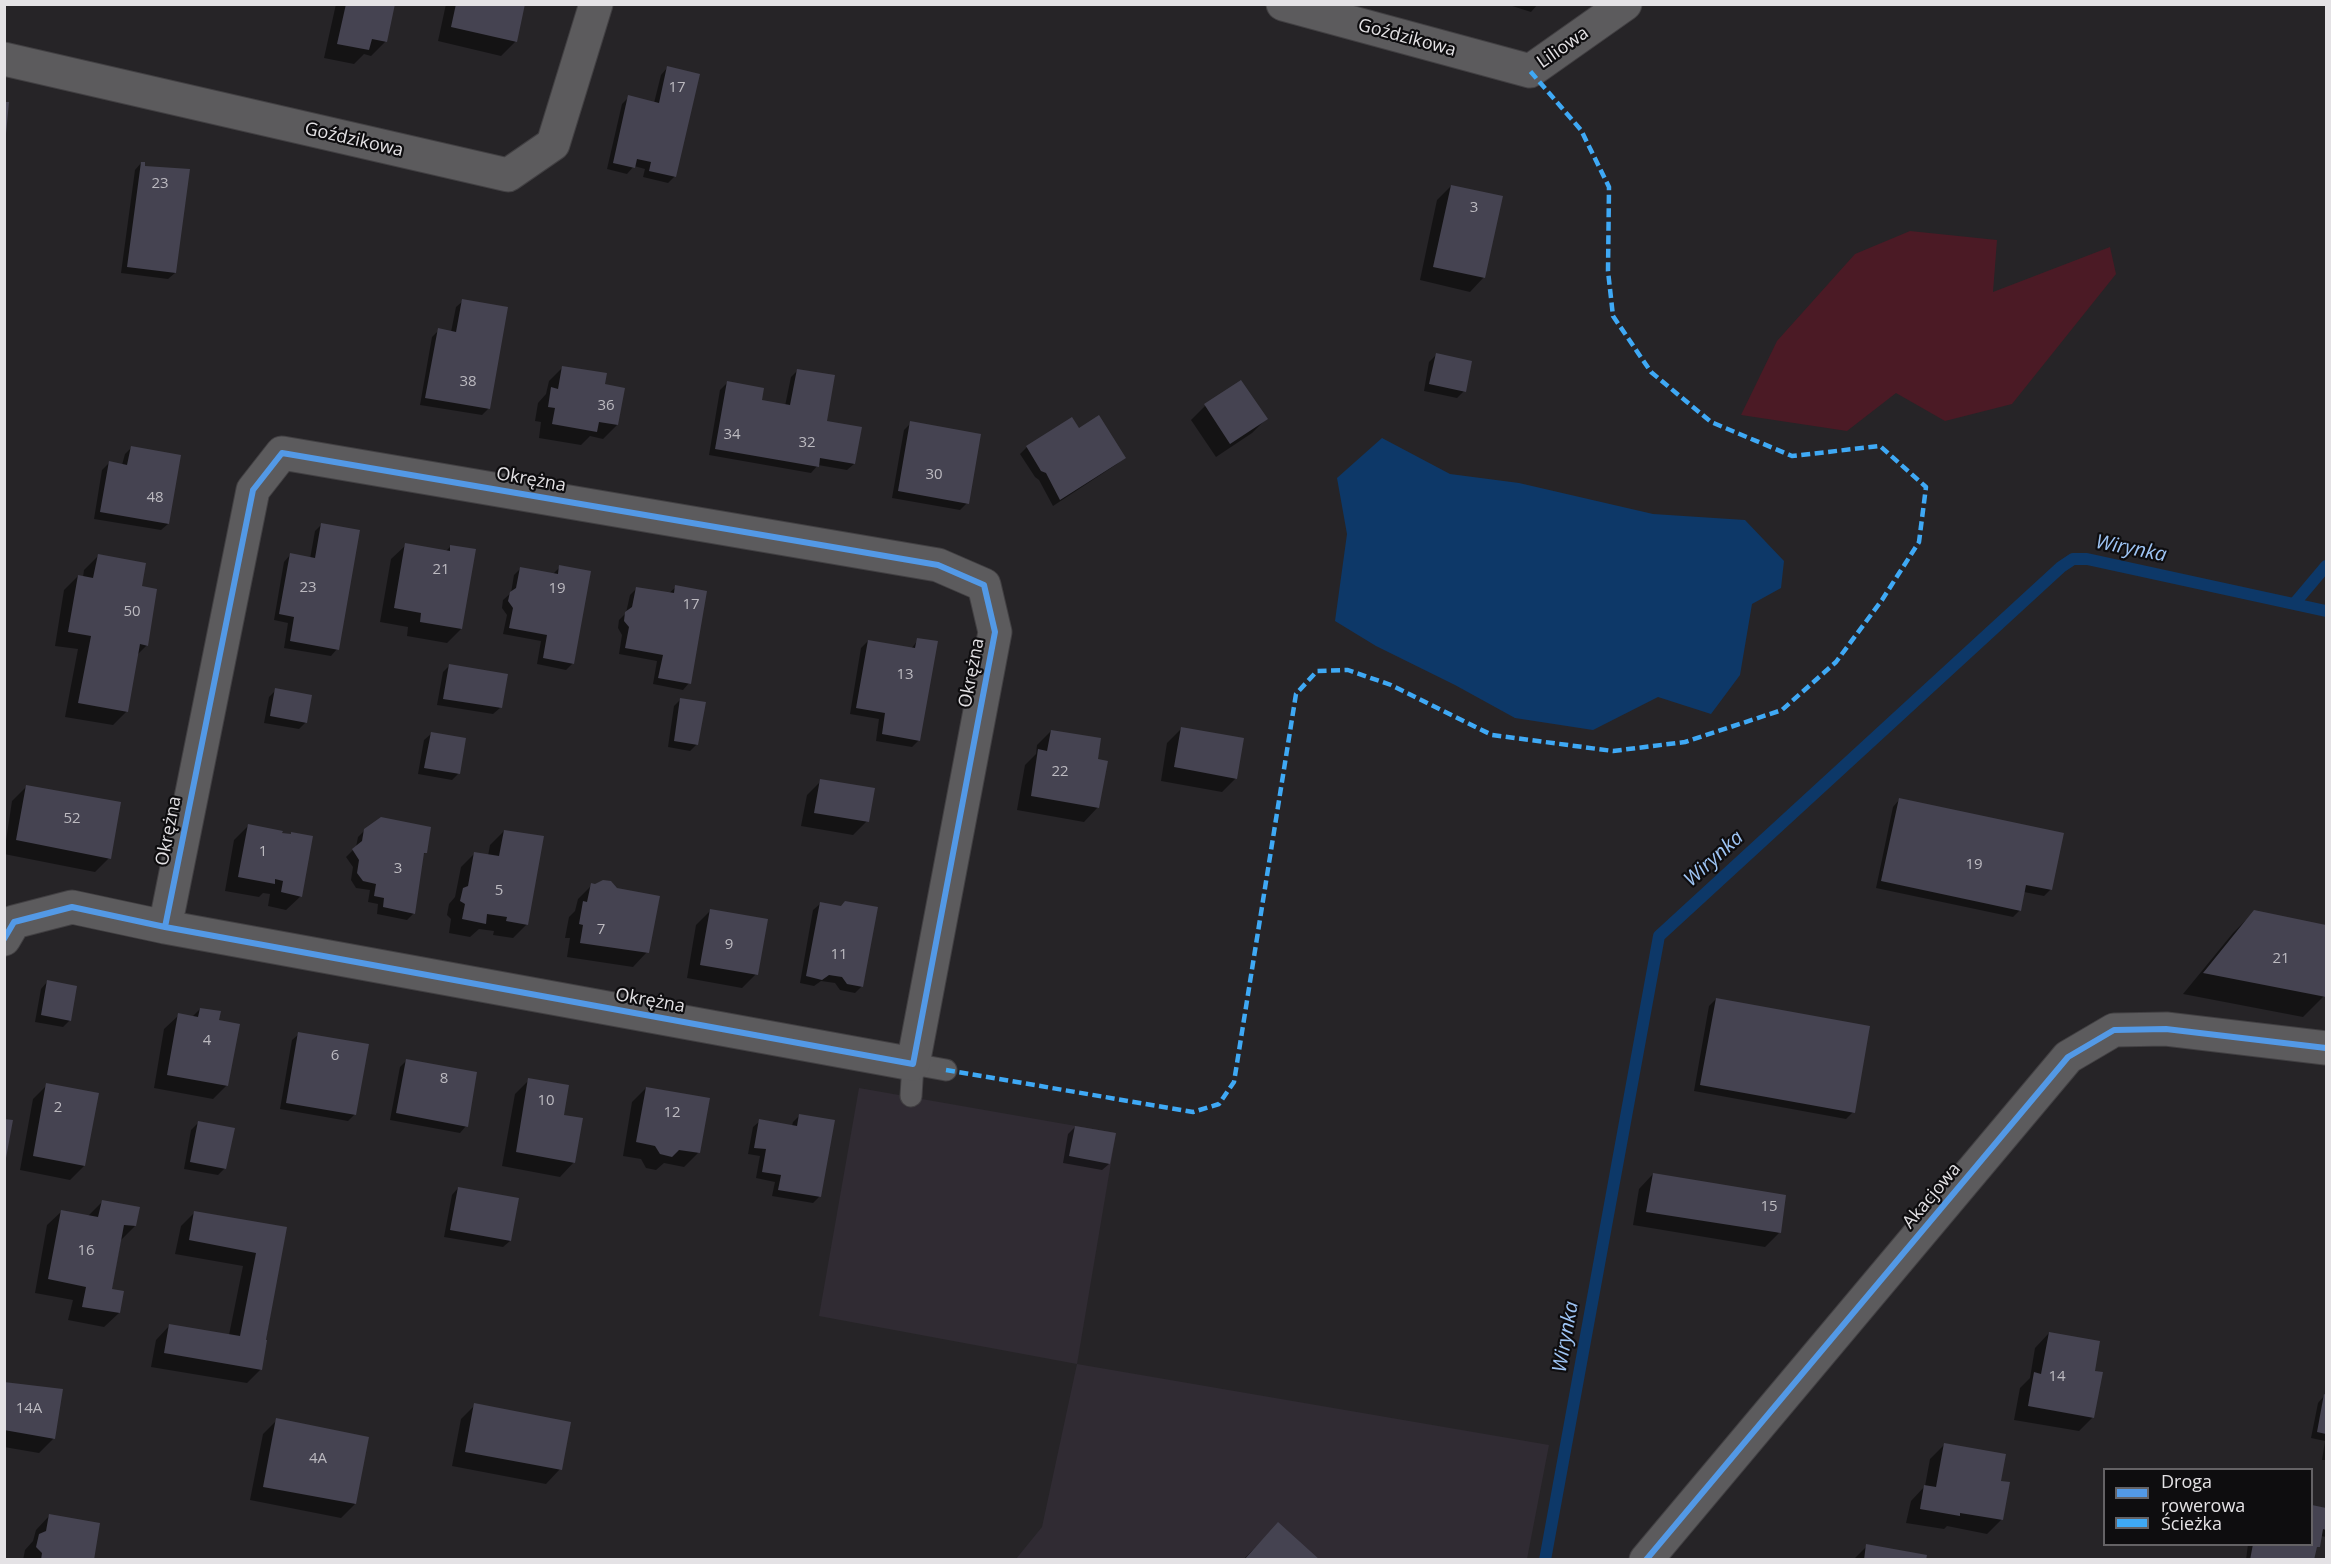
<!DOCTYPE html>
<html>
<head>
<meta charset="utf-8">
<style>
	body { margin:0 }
	#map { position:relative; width:2331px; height:1564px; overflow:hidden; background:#262427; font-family:"Open Sans",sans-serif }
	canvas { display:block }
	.frame { position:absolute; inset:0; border:6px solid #e4e2e5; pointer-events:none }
	.legend { position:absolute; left:2103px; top:1468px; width:210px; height:78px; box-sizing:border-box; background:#0e0d0f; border:2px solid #646265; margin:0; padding:8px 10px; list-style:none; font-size:18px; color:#e4e2e5 }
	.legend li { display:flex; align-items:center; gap:12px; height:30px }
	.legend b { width:30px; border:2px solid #646265 }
</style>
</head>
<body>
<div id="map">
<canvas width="2331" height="1564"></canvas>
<div class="frame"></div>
<ul class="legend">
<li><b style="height:8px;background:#5399e6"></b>Droga rowerowa</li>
<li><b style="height:8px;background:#3fa9f5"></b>Ścieżka</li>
</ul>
</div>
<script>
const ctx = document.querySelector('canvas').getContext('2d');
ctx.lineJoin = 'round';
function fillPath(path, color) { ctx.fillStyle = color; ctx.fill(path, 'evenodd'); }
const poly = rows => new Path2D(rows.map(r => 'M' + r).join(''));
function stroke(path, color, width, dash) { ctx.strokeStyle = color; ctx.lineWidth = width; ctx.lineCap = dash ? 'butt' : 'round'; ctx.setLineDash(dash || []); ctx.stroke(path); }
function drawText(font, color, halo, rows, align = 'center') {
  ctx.font = font + ' "Open Sans",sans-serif'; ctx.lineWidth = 4.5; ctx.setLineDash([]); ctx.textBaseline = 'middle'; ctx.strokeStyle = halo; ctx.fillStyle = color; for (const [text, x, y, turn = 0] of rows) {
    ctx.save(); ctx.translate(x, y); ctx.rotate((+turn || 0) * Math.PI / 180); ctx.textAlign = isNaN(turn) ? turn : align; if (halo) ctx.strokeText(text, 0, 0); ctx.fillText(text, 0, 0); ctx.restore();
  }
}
fillPath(poly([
	[859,1088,1116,1133,1077,1364,1549,1445,1527,1559,1016,1559,1042,1527,1077,1364,819,1316]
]), '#302b33');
fillPath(poly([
	[1910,231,1997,240,1993,292,2110,247,2116,274,2012,404,1945,421,1896,393,1847,431,1741,415,1777,341,1855,254]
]), '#4b1a25');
fillPath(poly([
	[1382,438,1450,474,1519,483,1653,514,1745,520,1784,561,1781,588,1752,604,1740,675,1711,714,1658,697,1593,730,1515,718,1455,685,1376,646,1335,621,1347,534,1337,478]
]), '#0d3868');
fillPath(poly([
	[336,4,393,4,385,42,371,56,364,54,354,64,324,58],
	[446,4,524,4,515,42,501,56,438,41],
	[1506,4,1538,4,1531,12],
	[667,68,675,176,668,183,643,177,645,169,634,166,627,174,607,169,622,104,629,97,654,103,661,75],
	[141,163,175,273,168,279,121,273,135,170],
	[1451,186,1484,277,1470,292,1420,280,1437,200],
	[463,301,488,409,482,415,420,405,432,337,439,330,451,332,456,307],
	[1436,355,1464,391,1457,398,1424,391,1429,362],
	[563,367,603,386,617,425,603,439,590,436,581,445,539,438,541,422,535,421,538,403,546,394,549,381],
	[797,371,825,422,854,464,847,470,818,465,811,473,709,455,720,390,727,383,761,401,785,406,791,377],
	[1205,406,1266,419,1252,433,1216,457,1191,420],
	[1072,419,1079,430,1124,457,1117,464,1053,506,1039,480,1035,477,1020,454,1027,447],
	[911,423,967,503,960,510,892,498,904,430],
	[131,448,168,524,161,530,94,519,102,470,109,463,122,465,125,454],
	[322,524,337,649,331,656,284,648,288,623,274,620,284,562,290,555,310,559,315,531],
	[406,545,445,552,450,547,461,629,447,643,407,636,408,627,380,622,391,559],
	[98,556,140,587,147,645,137,655,127,711,113,725,65,717,78,649,55,646,64,590,78,576,83,577,84,570],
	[560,567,573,663,566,670,537,664,541,641,503,634,507,615,502,608,503,600,511,593,514,575,521,568,553,574],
	[676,587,689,683,683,690,653,684,657,661,619,654,622,635,618,628,619,620,626,613,630,595,637,588,668,594],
	[918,640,919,740,912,747,876,741,879,719,850,714,861,648,868,641,911,649],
	[450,665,500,708,493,714,437,705,443,672],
	[276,690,306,722,299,729,264,723,269,697],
	[681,699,697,744,690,751,668,747,674,706],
	[1182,728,1236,778,1222,792,1161,781,1167,743],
	[1051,731,1097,761,1098,807,1084,822,1017,810,1025,765,1036,754,1037,745],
	[431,734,458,774,452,780,418,774,424,740],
	[821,781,867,821,853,835,801,826,807,795],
	[26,787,109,858,95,872,4,854,12,801],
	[1899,800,2051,889,2044,896,2024,892,2020,910,2013,917,1876,888,1893,807],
	[248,826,301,896,286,910,268,906,270,894,263,893,259,897,225,891,234,840],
	[365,830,425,853,422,855,414,913,407,920,377,914,378,904,368,902,370,890,356,888,351,880,353,867,346,857,356,847,358,837],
	[504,831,527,924,513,938,493,935,494,931,479,929,470,937,449,933,451,919,447,915,449,904,455,897,461,867,475,853,488,856,490,845],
	[592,885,647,952,633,967,567,957,570,938,565,938,569,917,575,911,578,899],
	[820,904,862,986,855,993,840,990,835,983,821,981,814,986,800,983,813,910],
	[710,911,756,974,742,988,687,978,696,925],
	[2254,912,2326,927,2326,985,2324,996,2303,1017,2183,994,2233,933],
	[47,982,70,1020,63,1027,35,1022,41,989],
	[1716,999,1853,1112,1846,1119,1694,1091,1709,1006],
	[200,1009,218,1021,227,1085,213,1099,154,1088,164,1029,179,1015,192,1017],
	[299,1034,355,1114,348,1121,280,1109,292,1040],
	[406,1061,466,1126,460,1133,390,1120,400,1067],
	[529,1080,562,1117,574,1162,560,1177,502,1166,515,1094],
	[47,1085,84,1166,70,1180,20,1170,33,1099],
	[646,1088,698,1153,684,1167,664,1163,656,1170,646,1168,641,1159,623,1156,632,1102],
	[800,1115,819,1197,813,1203,772,1196,775,1182,756,1178,760,1156,748,1154,753,1127,760,1121,792,1126,793,1122],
	[198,1123,225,1168,218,1175,184,1169,191,1130],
	[1075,1127,1109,1164,1102,1170,1063,1163,1068,1134],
	[1653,1174,1779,1233,1765,1247,1633,1225,1639,1189],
	[458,1188,510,1241,503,1247,444,1237,452,1195],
	[102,1202,135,1226,121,1240,111,1290,119,1313,104,1327,68,1320,73,1300,35,1293,47,1225,62,1211,88,1216],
	[195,1212,285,1228,261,1369,247,1383,151,1367,156,1340,170,1325,229,1335,243,1266,175,1254,181,1226],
	[2049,1333,2093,1417,2079,1431,2014,1420,2020,1388,2030,1378,2035,1348],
	[4,1383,61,1390,53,1439,39,1453,4,1447],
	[2324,1396,2326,1397,2326,1460,2322,1460,2325,1441,2311,1438,2318,1403],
	[475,1405,560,1469,546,1484,452,1466,461,1419],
	[277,1420,355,1504,341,1518,250,1500,263,1434],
	[1944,1445,1999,1482,2001,1520,1987,1534,1947,1526,1944,1529,1906,1523,1911,1501,1925,1486,1930,1459],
	[2312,1506,2326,1509,2326,1537,2321,1536,2312,1560,2246,1560,2248,1544,2312,1544],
	[50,1515,92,1560,23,1560,25,1550,33,1541,36,1530],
	[1278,1524,1318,1560,1243,1560],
	[1867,1546,1924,1560,1853,1560]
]), '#0007');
stroke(poly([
	[2294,604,2326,566],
	[1545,1560,1659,936,2061,567,2073,559,2087,559,2326,611]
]), '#0d3868', 12);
fillPath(poly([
	[346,4,395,4,387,42,372,39,369,50,337,44],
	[456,4,525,4,517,42,451,27],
	[667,66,700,74,676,177,649,171,651,162,637,159,635,168,613,163,628,95,659,103],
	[4,102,9,102,6,134,4,134],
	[141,162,145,162,145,166,190,169,176,273,127,267],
	[1451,185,1503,196,1485,278,1433,267],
	[462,299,508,307,490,409,425,398,438,328,456,332],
	[1436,353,1472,361,1466,392,1429,384],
	[562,366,607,373,605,384,625,388,618,425,599,422,597,432,552,424,555,408,548,407,551,387,558,389],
	[797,369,835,375,827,421,862,427,855,464,820,458,819,467,715,449,727,381,764,388,762,400,790,405],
	[1241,380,1268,419,1230,444,1204,404],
	[1099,415,1126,458,1060,500,1046,473,1041,471,1026,446,1072,417,1079,428],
	[910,421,981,434,969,504,898,491],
	[131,446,181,455,169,524,100,512,109,461,127,465],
	[321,523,360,530,339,650,290,641,294,617,279,614,290,553,315,558],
	[405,543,450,551,450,545,476,549,462,629,420,622,421,613,394,608],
	[98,554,146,563,142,586,157,589,148,646,140,644,128,712,78,703,91,636,68,632,78,575,93,578],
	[559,565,591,571,574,664,543,658,547,635,509,628,513,608,508,601,510,592,516,588,520,567,558,574],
	[675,585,707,591,691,684,658,678,663,655,625,648,629,627,624,621,625,612,632,607,636,587,674,593],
	[917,638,938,641,920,741,882,734,885,713,856,708,868,640,915,648],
	[449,664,508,674,502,708,443,699],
	[275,688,312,695,307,723,270,716],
	[680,698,706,702,698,745,674,741],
	[1181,727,1244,738,1237,779,1174,767],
	[1051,730,1101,738,1098,759,1108,761,1099,808,1031,796,1038,749,1047,751],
	[431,732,466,738,460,774,424,768],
	[820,779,875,788,869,822,814,813],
	[26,785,121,802,111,859,16,840],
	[1899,798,2064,833,2052,890,2026,885,2021,911,1881,881],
	[381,817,431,827,427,853,424,853,415,914,383,907,384,898,374,896,376,884,363,881,357,873,359,860,352,849,362,841,364,829],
	[248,824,283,831,282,833,291,834,291,832,313,836,302,897,281,892,283,881,275,879,275,884,238,877],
	[504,830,544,836,528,925,506,921,507,917,487,914,486,924,462,919,465,904,460,901,463,888,468,886,474,852,499,856],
	[603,880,611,881,617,888,660,896,649,953,580,943,583,925,579,924,583,901,587,902,591,883,595,884],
	[845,901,878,907,863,987,847,984,842,977,829,975,822,980,806,976,820,902,841,906],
	[710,909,768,919,758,975,700,965],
	[2254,910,2326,925,2326,997,2203,973],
	[47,980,77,986,71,1021,41,1015],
	[1716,998,1870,1026,1855,1113,1700,1085],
	[200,1008,221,1011,219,1020,240,1024,228,1086,167,1075,178,1013,198,1017],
	[298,1032,369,1044,356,1115,286,1103],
	[406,1059,477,1072,468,1127,396,1113],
	[528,1078,569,1085,564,1115,583,1118,575,1163,516,1152],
	[46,1083,99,1093,85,1166,33,1156],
	[646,1087,710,1098,700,1153,679,1150,672,1157,660,1154,655,1146,636,1142],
	[799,1114,835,1120,821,1197,778,1190,781,1175,762,1172,766,1149,754,1148,759,1119,797,1126],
	[4,1119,13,1120,6,1158,4,1158],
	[198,1121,235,1128,226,1169,190,1162],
	[1075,1126,1116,1133,1110,1164,1069,1156],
	[1653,1173,1786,1195,1781,1233,1646,1212],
	[458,1187,519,1198,511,1241,450,1230],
	[102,1200,140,1207,136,1226,124,1225,112,1289,124,1291,120,1313,82,1307,86,1287,48,1279,61,1210,98,1217],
	[194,1211,287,1227,266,1340,267,1340,262,1370,164,1353,169,1324,240,1336,256,1253,189,1240],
	[2049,1332,2100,1341,2095,1371,2103,1372,2094,1418,2028,1406,2034,1372,2041,1374],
	[4,1382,63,1389,55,1439,4,1430],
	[2324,1394,2326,1395,2326,1434,2317,1432],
	[474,1403,571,1422,562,1470,465,1452],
	[276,1418,369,1437,356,1504,263,1487],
	[1944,1443,2006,1454,2001,1481,2010,1482,2003,1520,1960,1513,1960,1516,1920,1509,1924,1485,1936,1487],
	[2312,1505,2326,1508,2326,1530,2323,1529,2320,1547,2317,1547,2314,1560,2250,1560,2253,1544,2312,1544],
	[49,1514,100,1523,94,1560,41,1560,42,1553,36,1547,39,1534,46,1531],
	[1278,1522,1320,1560,1244,1560],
	[1866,1544,1927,1555,1926,1560,1864,1560]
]), '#454351');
const service = poly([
	[911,1096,913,1064,946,1070]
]);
const minor = poly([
	[1283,4,1530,71,1625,4],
	[4,59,508,175,553,144,596,4],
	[4,939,14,922,72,907,165,927,913,1064,995,632,984,585,938,565,282,453,253,490,165,927],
	[1646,1560,2068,1057,2114,1030,2166,1029,2326,1048]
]);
stroke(service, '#424043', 23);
stroke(minor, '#424043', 35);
stroke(service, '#5c5b5d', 21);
stroke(minor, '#5c5b5d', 33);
stroke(poly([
	[946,1070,1193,1112,1219,1104,1234,1082,1296,694,1317,671,1348,670,1391,685,1492,735,1613,751,1685,742,1782,710,1836,662,1882,600,1919,542,1926,487,1880,446,1792,456,1711,422,1651,372,1613,316,1608,271,1609,187,1581,130,1530,71]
]), '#3fa9f5', 4.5, [9, 4.5]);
stroke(poly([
	[4,939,14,922,72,907,165,927,913,1064,995,632,984,585,938,565,282,453,253,490,165,927],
	[1646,1560,2068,1057,2114,1030,2166,1029,2326,1048]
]), '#5399e6', 6);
drawText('15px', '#bcbac0', null, [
	["17",677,88],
	["23",160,184],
	["3",1474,208],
	["38",468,382],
	["36",606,406],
	["34",732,435],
	["32",807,443],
	["30",934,475],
	["48",155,498],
	["21",441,570],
	["23",308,588],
	["19",557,589],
	["17",691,605],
	["50",132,612],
	["13",905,675],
	["22",1060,772],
	["52",72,819],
	["1",263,852],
	["19",1974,865],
	["3",398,869],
	["5",499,891],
	["7",601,930],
	["9",729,945],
	["11",839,955],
	["21",2281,959],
	["4",207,1041],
	["6",335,1056],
	["8",444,1079],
	["10",546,1101],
	["2",58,1108],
	["12",672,1113],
	["15",1769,1207],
	["16",86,1251],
	["14",2057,1377],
	["14A",29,1409],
	["4A",318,1459]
]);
drawText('18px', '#e4e2e5', '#0e0d0f', [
	["Goździkowa",1407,38,15],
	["Liliowa",1563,48,-35],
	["Goździkowa",354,140,13],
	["Okrężna",531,480,10],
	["Okrężna",972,673,-79],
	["Okrężna",169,831,-79],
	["Okrężna",650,1001,10],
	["Akacjowa",1932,1196,-50]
]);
drawText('italic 20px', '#9ec4f4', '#0e0d0f', [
	["Wirynka",2131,549,11],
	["Wirynka",1714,859,-42],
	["Wirynka",1566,1337,-80]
]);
</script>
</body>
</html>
